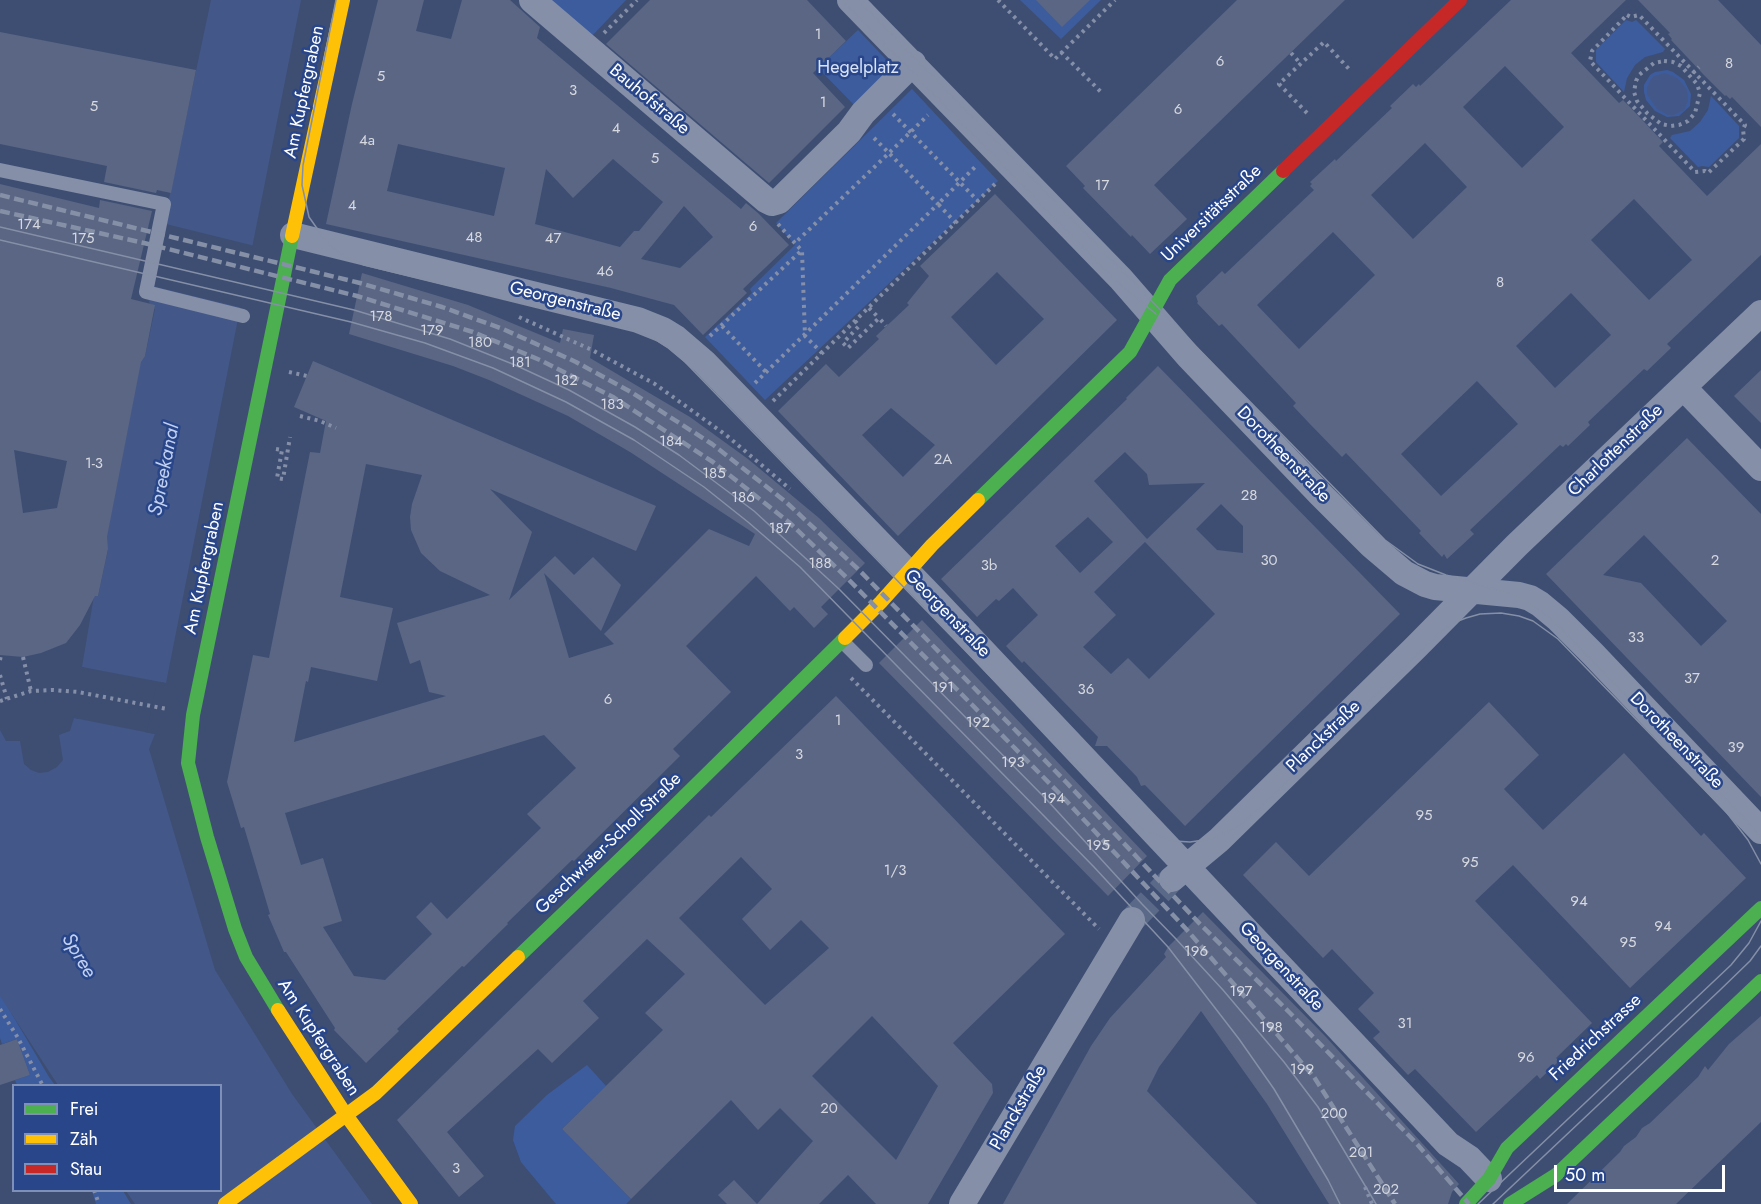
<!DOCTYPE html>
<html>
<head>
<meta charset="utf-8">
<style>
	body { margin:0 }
	#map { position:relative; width:1761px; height:1204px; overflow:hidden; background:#3e4e73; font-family:Jost,sans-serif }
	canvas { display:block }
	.legend { position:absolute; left:12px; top:1084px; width:210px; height:108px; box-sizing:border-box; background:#284689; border:2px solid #7e90b8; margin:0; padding:8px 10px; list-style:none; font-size:18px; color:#fff }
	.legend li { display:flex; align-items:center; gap:12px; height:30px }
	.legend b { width:30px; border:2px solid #7e90b8 }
	.scale { position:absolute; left:1554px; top:1165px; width:171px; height:27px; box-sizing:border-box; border:3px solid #fff; border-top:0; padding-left:8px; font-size:18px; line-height:21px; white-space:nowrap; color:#fff; -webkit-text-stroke:4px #284689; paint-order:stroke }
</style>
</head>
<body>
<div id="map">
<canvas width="1761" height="1204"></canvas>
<ul class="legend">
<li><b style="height:8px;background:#4caf50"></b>Frei</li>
<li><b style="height:8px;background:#ffc107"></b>Zäh</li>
<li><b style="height:8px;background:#c62828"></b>Stau</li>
</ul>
<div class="scale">50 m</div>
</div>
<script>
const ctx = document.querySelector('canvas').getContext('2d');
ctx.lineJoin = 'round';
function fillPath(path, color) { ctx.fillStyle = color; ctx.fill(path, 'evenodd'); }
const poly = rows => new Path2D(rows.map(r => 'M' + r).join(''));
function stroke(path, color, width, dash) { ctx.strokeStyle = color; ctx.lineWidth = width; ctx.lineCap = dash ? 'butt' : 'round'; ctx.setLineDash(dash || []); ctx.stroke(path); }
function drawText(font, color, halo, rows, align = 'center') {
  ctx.font = font + ' Jost,sans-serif'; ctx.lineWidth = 5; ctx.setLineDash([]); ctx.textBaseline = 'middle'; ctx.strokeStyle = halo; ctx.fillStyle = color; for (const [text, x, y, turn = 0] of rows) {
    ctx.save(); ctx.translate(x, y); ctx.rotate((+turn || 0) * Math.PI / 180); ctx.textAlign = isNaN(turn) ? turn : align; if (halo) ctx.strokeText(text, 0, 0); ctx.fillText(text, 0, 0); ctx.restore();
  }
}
fillPath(poly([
	[549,0,626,0,591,37],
	[1020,0,1101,0,1061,39],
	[1626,20,1632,22,1636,20,1665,49,1663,52,1645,57,1635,65,1627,78,1624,92,1596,62,1596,50],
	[858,30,897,71,858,109,818,68],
	[1667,70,1673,72,1684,80,1691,94,1690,106,1679,116,1667,117,1655,111,1646,100,1644,92,1644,85,1650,75,1655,72],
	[912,89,998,181,765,400,705,337,752,293,750,289,795,245,776,223],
	[1711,96,1739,126,1739,138,1709,167,1702,166,1698,167,1670,138,1672,135,1690,131,1700,122,1708,110],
	[0,994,49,1077,55,1085,17,1085,15,1080,30,1075,17,1039,2,1044,0,1038],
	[587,1065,606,1086,562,1129,631,1199,626,1204,556,1204,521,1162,513,1140,515,1126,547,1095],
	[92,1191,123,1191,131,1204,96,1204]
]), '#3d5c9e');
fillPath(poly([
	[211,0,301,0,166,683,154,682,144,732,155,734,149,749,215,970,292,1094,372,1204,135,1204,126,1191,220,1190,220,1086,58,1085,0,996,0,730,6,741,20,741,24,764,31,770,39,773,48,772,57,767,63,760,59,735,70,731,74,718,83,719,93,670,82,667,94,596,98,596,108,550,105,544,141,358,145,356,155,309,150,305,148,298],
	[1665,73,1677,78,1686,88,1688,95,1688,101,1684,110,1674,115,1668,115,1657,109,1647,94,1647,88,1651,79,1654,76]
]), '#435888');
fillPath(poly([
	[162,223,255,246,243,308,148,285],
	[82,667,166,683,165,686,156,685,147,730,156,731,155,734,74,718,74,715,81,716,90,672,82,670]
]), '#3e4e73');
fillPath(poly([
	[378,0,424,0,416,31,451,39,462,0,510,0,540,27,537,38,741,209,746,203,758,213,789,245,743,289,747,293,703,335,674,305,611,288,326,224,352,104],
	[398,144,505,168,494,216,387,191],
	[613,159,663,202,639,231,634,231,620,247,535,224,546,169,573,198],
	[684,206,713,237,680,268,641,259],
	[650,0,807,0,846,41,813,73,845,107,769,183,606,44],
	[1036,0,1090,0,1062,27],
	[1237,0,1345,0,1154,185,1187,219,1150,254,1132,235,1131,237,1083,188,1085,186,1066,166],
	[1511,0,1626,0,1571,53,1619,103,1623,100,1630,107,1663,142,1659,146,1707,196,1761,144,1761,255,1667,344,1671,348,1647,371,1644,369,1588,422,1590,425,1568,446,1566,444,1563,447,1560,445,1470,530,1474,534,1447,559,1444,554,1442,557,1419,533,1421,531,1346,453,1342,457,1309,423,1293,406,1296,403,1222,324,1219,326,1197,303,1198,302,1196,296,1222,271,1225,274,1314,190,1310,186,1312,184,1310,182,1335,159,1336,161,1392,108,1390,106,1413,84,1416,87,1419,84,1420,86],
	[1505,66,1564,127,1522,168,1463,107],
	[1425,143,1467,187,1413,239,1371,195],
	[1634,199,1692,260,1649,300,1591,240],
	[1333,232,1375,275,1299,349,1257,305],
	[1571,293,1611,335,1555,388,1516,346],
	[1477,381,1518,424,1441,496,1401,454],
	[1638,0,1718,0,1761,45,1761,127,1732,97,1730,99,1726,95,1725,96,1703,74,1671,40,1672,39,1668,34,1670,33],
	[0,32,196,70,171,193,157,190,156,193,104,182,107,166,0,144],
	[0,184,99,208,100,200,152,211,131,299,155,305,145,356,141,362,107,537,108,549,98,596,95,596,80,625,66,643,41,653,23,657,0,655],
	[14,450,67,461,57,508,23,513],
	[995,194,1117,320,898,536,778,411,826,364,839,377,879,339,876,336,909,305,907,303,929,276,920,266],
	[997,272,1044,319,996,365,951,317],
	[891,408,935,445,903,477,862,435],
	[362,273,468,305,560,343,563,329,594,335,590,358,690,417,748,459,819,518,865,563,821,607,828,614,814,628,794,607,790,611,756,576,686,646,731,692,673,749,680,756,574,861,572,860,507,923,508,924,464,967,462,966,397,1029,399,1031,366,1063,334,1030,335,1028,286,952,284,952,268,915,270,914,244,827,241,828,227,782,253,655,269,658,310,452,320,453,326,421,294,407,313,361,656,506,636,551,490,489,532,532,509,600,555,556,574,575,593,557,621,585,601,631,544,573,569,658,614,644,604,634,709,529,749,546,755,534,630,452,568,416,489,380,453,366,349,334],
	[366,464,422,475,412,504,410,517,411,530,421,553,440,571,490,595,397,623,410,664,420,660,429,692,446,696,294,742,306,681,308,682,311,667,377,681,393,608,340,597],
	[544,735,576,768,527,814,541,828,447,919,431,902,416,917,432,934,385,980,354,976,323,927,342,921,323,858,301,865,285,813],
	[1158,366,1400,614,1185,826,1145,785,1141,786,1137,777,1107,746,1095,746,1098,737,1024,661,1022,663,1006,646,1038,615,1013,588,999,601,996,599,977,617,941,579,1127,399,1126,398],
	[1125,452,1147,474,1149,485,1205,483,1147,539,1094,481],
	[1221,504,1243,526,1243,553,1217,550,1196,529],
	[1088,517,1113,542,1080,573,1055,546],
	[1145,542,1215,614,1149,679,1128,658,1111,674,1083,647,1116,615,1094,592],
	[1761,370,1761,423,1734,396],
	[1687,438,1761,514,1761,797,1546,574],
	[1644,535,1727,621,1701,646,1641,583,1603,575],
	[922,620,1147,856,1108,896,879,663],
	[836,696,1065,934,953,1043,992,1084,993,1093,928,1204,876,1204,848,1175,819,1204,727,1204,718,1195,734,1180,757,1204,813,1141,780,1108,758,1130,731,1100,631,1199,562,1129,663,1030,645,1013,685,974,647,939,583,1001,599,1018,552,1063,538,1049,447,1132,484,1176,459,1197,397,1120,709,815,711,817],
	[741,857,772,889,742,919,770,950,801,920,829,948,765,1005,679,918],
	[872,1016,938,1086,896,1160,812,1076],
	[1489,702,1539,755,1504,789,1543,830,1624,753,1701,836,1704,833,1746,878,1630,988,1513,865,1475,901,1592,1023,1556,1058,1559,1061,1540,1079,1537,1075,1476,1132,1415,1069,1408,1075,1373,1038,1380,1032,1358,1009,1374,993,1332,949,1323,958,1243,875,1276,842,1309,876],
	[1203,912,1326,1037,1459,1184,1452,1192,1448,1204,1329,1204,1267,1104,1201,1011,1159,1067,1147,1091,1257,1204,1003,1204,1091,1046,1110,1018,1166,957,1164,954,1168,947],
	[1761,1016,1761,1122,1676,1204,1567,1204,1620,1152,1624,1146,1636,1137,1642,1128,1650,1123,1698,1077,1705,1066,1708,1070,1729,1044],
	[17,1039,30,1075,0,1085,0,1045]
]), '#5a6684');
stroke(poly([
	[1132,920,1172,879]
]), '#5b6988', 26, [26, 13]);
stroke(poly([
	[998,0,1055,59,1115,0],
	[1627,15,1631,17,1639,15,1745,125,1743,129,1744,139,1708,173,1705,171,1695,172,1590,61,1592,51,1627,15],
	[604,33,637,0],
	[1061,52,1103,94],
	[1291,53,1301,64],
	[1664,61,1673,62,1681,66,1697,84,1700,93,1695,113,1688,121,1679,125,1671,126,1661,124,1647,113,1637,101,1634,92,1636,81,1639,75,1654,63,1664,61],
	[1693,73,1699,67],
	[1307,113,1279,84,1324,42,1349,69],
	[893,114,978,201],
	[874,138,889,153,928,115],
	[956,223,938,204,977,165],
	[778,224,802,251,805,336,822,353],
	[869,308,879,318],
	[519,317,592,350,655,384,726,435,790,489],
	[855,321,859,326,843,343,848,348,879,318,886,326],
	[722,326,766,372],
	[710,336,801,251],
	[289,372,307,376],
	[755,383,938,204,889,153,795,243],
	[773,401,995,184],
	[300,416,320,421,336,428],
	[276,449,282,450,277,478,283,479,290,437],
	[23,657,31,691],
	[0,660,1,655],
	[0,675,7,699],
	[851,678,1099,929],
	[0,701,31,691,53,690,78,692,167,709],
	[0,1009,18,1038,43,1086],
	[1365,1187,1372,1204],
	[94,1190,99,1204]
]), '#858fa8', 4, [3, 4.5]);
stroke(poly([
	[0,170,164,204,146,292,243,316],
	[842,641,866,665]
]), '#858fa8', 14);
stroke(poly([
	[532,0,766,200,772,203,779,201,849,132,863,113,913,63],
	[850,0,1121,279,1188,356,1319,493,1371,545,1404,573,1425,584,1435,587,1519,595,1530,598,1540,604,1558,619,1593,654,1761,831],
	[293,235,638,320,663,330,676,338,704,362,931,596,1448,1144,1469,1158,1489,1179],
	[1683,387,1761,468],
	[1172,879,1219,840,1415,648,1517,545,1761,313],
	[962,1204,1132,920]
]), '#858fa8', 26);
stroke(poly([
	[978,500,1130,352,1170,280,1283,171],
	[518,957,638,842,845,638],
	[278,1010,246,957,235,929,207,837,188,763,193,715,292,236],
	[1466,1204,1489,1179,1507,1148,1761,908],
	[1510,1204,1556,1175,1761,981]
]), '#4caf50', 14);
stroke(poly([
	[292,236,343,0],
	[845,638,881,602,932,545,978,500],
	[278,1010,346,1115,411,1204],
	[225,1204,376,1093,518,957]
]), '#ffc107', 14);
stroke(poly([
	[1283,171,1460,0]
]), '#c62828', 14);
stroke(poly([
	[336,0,303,165,302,185,309,217,328,244,344,256,364,265,635,330,650,336,667,347,685,362,1123,813,1146,831,1174,841,1190,842,1211,839,1236,828,1261,807,1438,634,1453,623,1466,618,1480,614,1501,613,1519,616,1533,621,1558,639,1727,813,1748,840,1761,864],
	[842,0,1115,280,1156,314],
	[858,0,1385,540,1418,564,1446,575,1510,594,1536,607,1554,621,1748,822,1761,838],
	[0,227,354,310,450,339,515,365,569,390,635,427,679,455,754,511,839,589,1047,800,1142,904,1176,939,1223,990,1284,1062,1318,1107,1376,1204],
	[0,240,351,322,425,343,493,368,566,402,634,440,704,487,748,522,800,567,1094,867,1168,947,1239,1039,1274,1089,1328,1180,1340,1204],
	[1478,1204,1731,965,1749,943,1761,921],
	[1493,1204,1719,991,1750,961,1761,946]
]), '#858fa6', 1.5);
stroke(poly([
	[0,195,360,283,442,307,503,329,576,362,631,392,712,444,786,502,859,570,1066,782,1200,924,1290,1013,1417,1144,1469,1204],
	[0,211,144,243,357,296,473,332,540,360,613,397,713,462,790,523,849,580,1057,791,1187,930,1314,1077,1395,1204]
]), '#858fa6', 4.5, [10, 4.5]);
drawText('15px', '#d6d9e0', null, [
	["1",818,35],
	["6",1220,62],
	["8",1729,64],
	["5",381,77],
	["3",573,91],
	["1",823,103],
	["5",94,107],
	["6",1178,110],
	["4",616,129],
	["4a",367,141],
	["5",655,159],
	["17",1102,186],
	["4",352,206],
	["174",29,225],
	["6",753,227],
	["48",474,238],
	["175",83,239],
	["47",553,239],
	["46",605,272],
	["8",1500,283],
	["178",381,317],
	["179",432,331],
	["180",480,343],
	["181",520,363],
	["182",566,381],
	["183",612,405],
	["184",671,442],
	["2A",943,460],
	["1-3",94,464],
	["185",714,474],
	["28",1249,496],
	["186",743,498],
	["187",780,529],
	["30",1269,561],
	["2",1715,561],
	["188",820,564],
	["3b",989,566],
	["33",1636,638],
	["37",1692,679],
	["191",943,688],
	["36",1086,690],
	["6",608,700],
	["1",838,721],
	["192",978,723],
	["39",1736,748],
	["3",799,755],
	["193",1013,763],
	["194",1053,799],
	["95",1424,816],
	["195",1098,846],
	["95",1470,863],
	["1/3",895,871],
	["94",1579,902],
	["94",1663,927],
	["95",1628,943],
	["196",1196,952],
	["197",1241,992],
	["31",1405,1024],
	["198",1271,1028],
	["96",1526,1058],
	["199",1302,1070],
	["20",829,1109],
	["200",1334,1114],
	["201",1361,1153],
	["3",456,1169],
	["202",1386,1190]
]);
drawText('18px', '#d9e3f7', '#284689', [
	["Hegelplatz",858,69]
]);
drawText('18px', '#fff', '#284689', [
	["Am Kupfergraben",305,92,-78],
	["Bauhofstraße",649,100,40],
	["Universitätsstraße",1212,214,-44],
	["Georgenstraße",565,302,14],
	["Charlottenstraße",1616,451,-44],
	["Dorotheenstraße",1283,455,46],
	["Am Kupfergraben",205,568,-78],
	["Georgenstraße",947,614,46],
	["Planckstraße",1324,737,-44],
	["Dorotheenstraße",1676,741,46],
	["Geschwister-Scholl-Straße",609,844,-44],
	["Georgenstraße",1281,967,47],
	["Am Kupfergraben",318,1038,57],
	["Friedrichstrasse",1596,1038,-43],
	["Planckstraße",1019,1108,-60]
]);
drawText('italic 20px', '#c1d0f0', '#284689', [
	["Spreekanal",165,470,-79],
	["Spree",78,956,59]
]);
</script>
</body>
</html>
